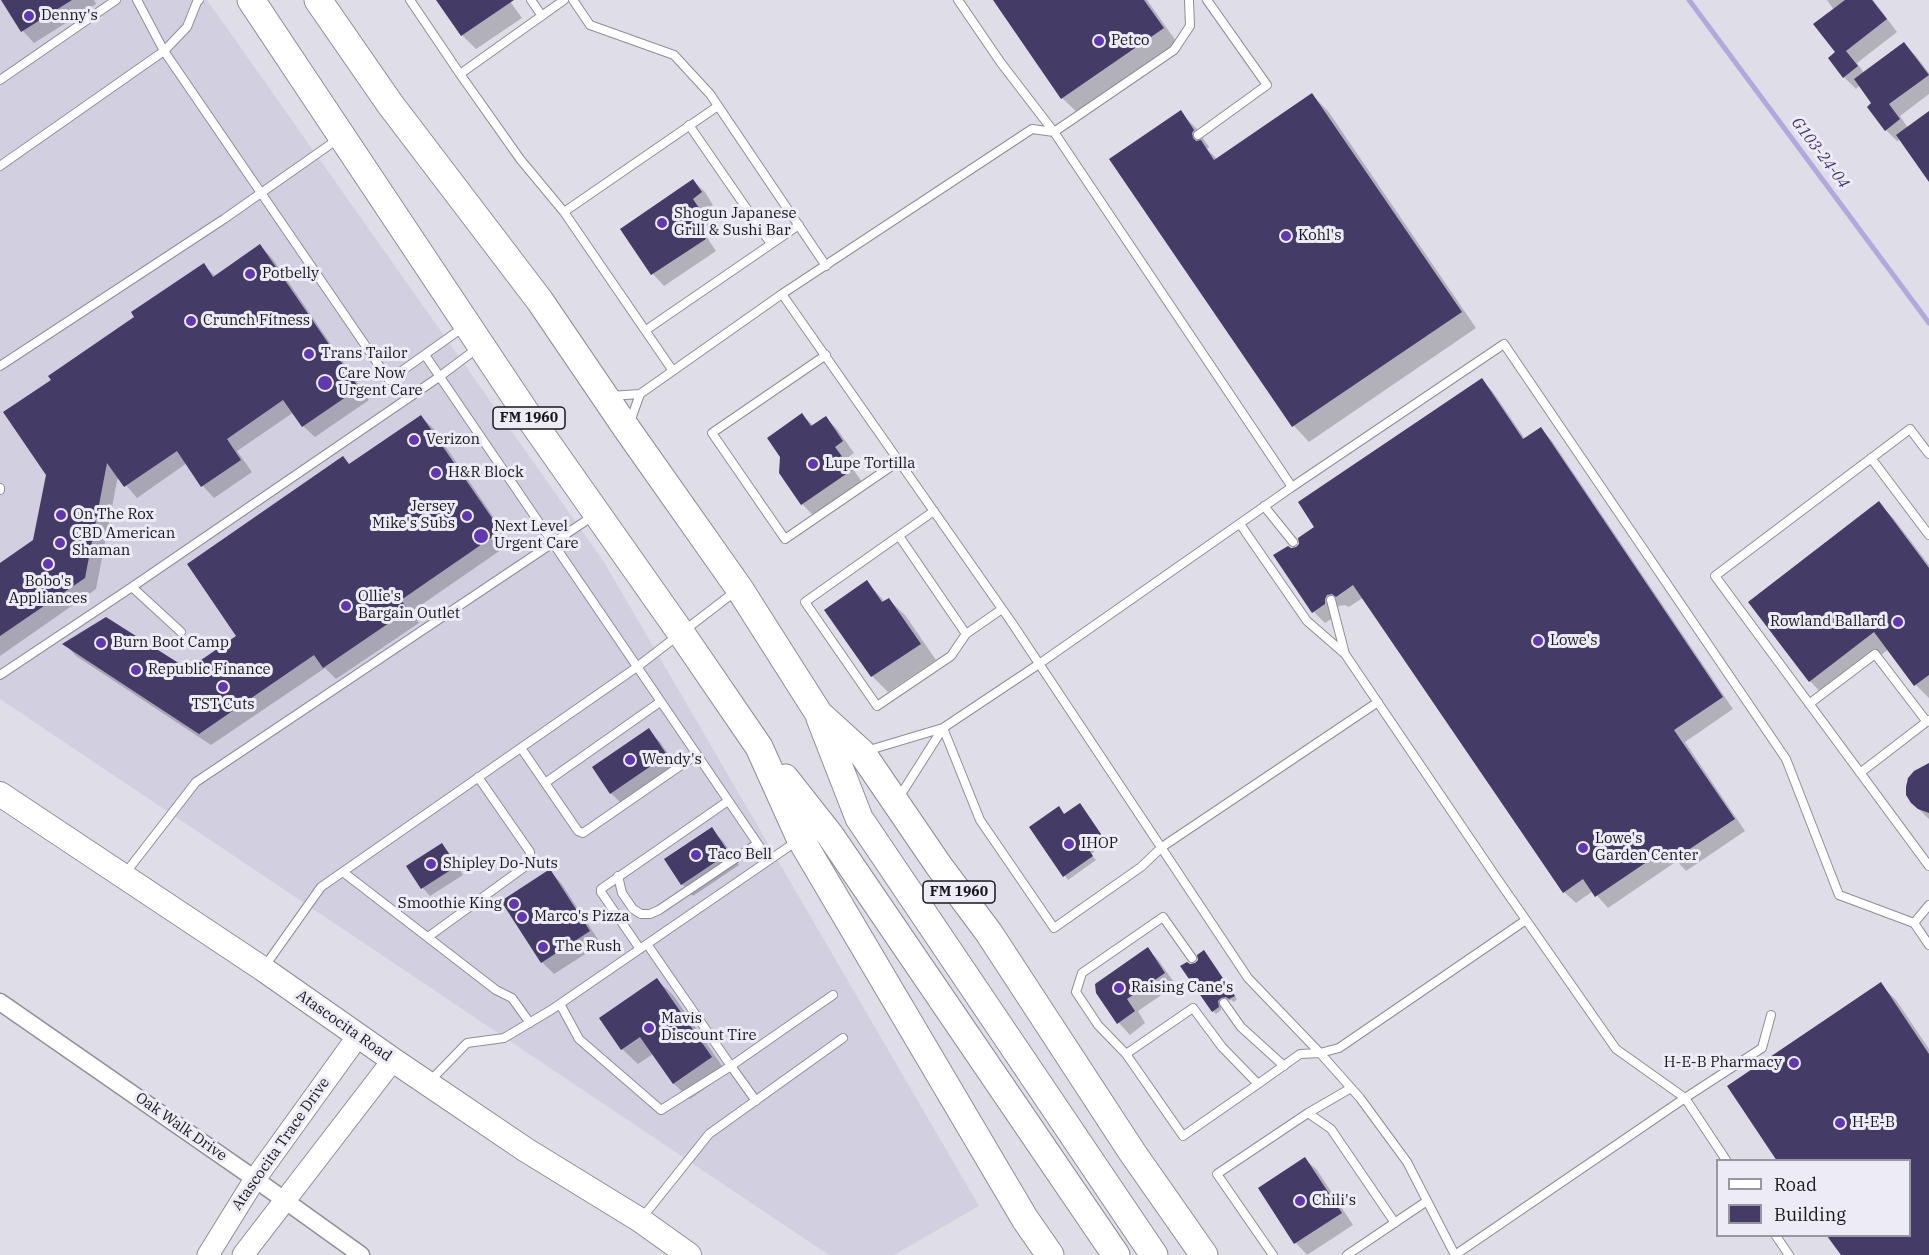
<!DOCTYPE html>
<html>
<head>
<meta charset="utf-8">
<style>
	body { margin:0 }
	#map { position:relative; width:1929px; height:1255px; overflow:hidden; background:#dfdde8; font-family:"IBM Plex Serif",serif }
	canvas { display:block }
	.legend { position:absolute; left:1716px; top:1159px; width:195px; height:78px; box-sizing:border-box; background:#ecebf6; border:2px solid #97979f; margin:0; padding:8px 10px; list-style:none; font-size:18px; color:#18181c }
	.legend li { display:flex; align-items:center; gap:12px; height:30px }
	.legend b { width:30px; border:2px solid #97979f }
</style>
</head>
<body>
<div id="map">
<canvas width="1929" height="1255"></canvas>
<ul class="legend">
<li><b style="height:8px;background:#fff"></b>Road</li>
<li><b style="height:16px;background:#453b67"></b>Building</li>
</ul>
</div>
<script>
const ctx = document.querySelector('canvas').getContext('2d');
ctx.lineJoin = 'round';
function fillPath(path, color) { ctx.fillStyle = color; ctx.fill(path, 'evenodd'); }
const poly = rows => new Path2D(rows.map(r => 'M' + r).join(''));
function stroke(path, color, width, dash) { ctx.strokeStyle = color; ctx.lineWidth = width; ctx.lineCap = dash ? 'butt' : 'round'; ctx.setLineDash(dash || []); ctx.stroke(path); }
function drawText(font, color, halo, rows, align = 'center') {
  ctx.font = font + ' "IBM Plex Serif",serif'; ctx.lineWidth = 6; ctx.setLineDash([]); ctx.textBaseline = 'middle'; ctx.strokeStyle = halo; ctx.fillStyle = color; for (const [text, x, y, turn = 0] of rows) {
    ctx.save(); ctx.translate(x, y); ctx.rotate((+turn || 0) * Math.PI / 180); ctx.textAlign = isNaN(turn) ? turn : align; if (halo) ctx.strokeText(text, 0, 0); ctx.fillText(text, 0, 0); ctx.restore();
  }
}
fillPath(poly([
	[0,0,207,0,604,562,979,1206,894,1255,829,1255,0,699]
]), '#d2cfe1');
fillPath(poly([
	[3,0,94,0,96,4,34,43,23,31],
	[438,0,509,0,522,18,476,49,462,35],
	[995,0,1147,0,1178,44,1078,113,1062,98],
	[1827,0,1873,0,1897,32,1857,63,1864,73,1904,44,1916,56,1929,73,1929,94,1900,116,1908,128,1929,113,1929,179,1901,139,1897,141,1886,130,1874,104,1860,85,1856,89,1844,77,1837,52,1834,10],
	[1312,95,1328,111,1476,328,1309,442,1294,426,1111,160,1180,112,1196,128,1209,147,1207,149,1218,160],
	[693,181,705,192,713,205,703,211,712,223,702,230,716,251,664,286,653,274,622,229],
	[260,246,272,258,369,400,315,437,303,426,294,412,237,451,252,472,214,498,203,486,187,463,137,498,118,476,96,589,0,656,0,565,34,541,48,474,53,380,203,265,216,277],
	[1482,380,1493,392,1525,439,1541,429,1552,441,1733,709,1685,742,1745,831,1686,871,1677,861,1608,908,1593,891,1576,903,1564,892,1364,597,1349,607,1345,605,1339,606,1336,611,1336,616,1325,623,1314,612,1291,550,1297,549,1316,528],
	[802,415,814,426,826,418,837,429,854,453,846,459,862,482,814,516,802,504,781,473,782,456],
	[421,417,433,428,511,543,411,612,419,623,336,679,325,668,211,745,76,656,65,644,188,671,239,637,350,465],
	[1879,503,1894,519,1929,565,1929,698,1916,685,1889,649,1825,697,1810,681],
	[867,582,885,602,889,600,905,615,936,660,888,692,872,676],
	[648,730,660,742,678,768,623,805,611,793,594,768],
	[1929,767,1929,819,1912,803],
	[1083,808,1107,843,1091,854,1096,860,1068,880,1031,827],
	[711,829,723,841,739,865,693,896,682,884],
	[442,845,449,853,463,875,430,896,423,888,408,866],
	[550,871,561,883,601,944,554,974,542,962,503,902],
	[1148,949,1159,961,1176,985,1138,1011,1145,1023,1130,1035,1119,1023,1097,992],
	[1207,956,1237,999,1234,1002,1231,1000,1224,1000,1221,1005,1221,1010,1216,1014,1213,1011,1196,965],
	[657,980,673,995,727,1073,690,1099,674,1084,653,1054,638,1064,622,1049],
	[1880,984,1896,1000,1929,1049,1929,1255,1842,1255,1829,1236,1910,1236,1910,1160],
	[1305,1159,1317,1170,1353,1225,1307,1255,1296,1243,1260,1188]
]), '#0003');
stroke(poly([
	[1689,0,1929,323]
]), '#b2a8dc', 5);
fillPath(poly([
	[1,0,72,0,21,32],
	[436,0,514,0,461,36],
	[993,0,1144,0,1164,28,1061,99],
	[1845,0,1872,0,1887,19,1846,51,1858,66,1843,78,1828,58,1835,52,1813,24],
	[1904,42,1929,75,1889,104,1900,119,1885,131,1867,107,1871,103,1854,79],
	[1312,93,1462,312,1292,427,1109,159,1181,110,1194,130,1192,133,1193,138,1196,141,1201,140,1214,160],
	[1929,111,1929,182,1896,135],
	[693,179,702,192,693,199,701,211,692,218,706,239,651,275,620,229],
	[260,244,359,388,302,427,283,400,227,439,241,460,201,487,177,451,124,487,107,463,85,578,0,636,0,563,33,540,46,475,3,412,51,380,48,376,134,317,131,312,204,263,213,277],
	[1482,378,1523,439,1541,427,1723,697,1674,730,1735,819,1673,860,1666,849,1595,897,1583,879,1563,893,1353,585,1336,597,1332,594,1327,595,1325,599,1325,604,1312,613,1273,555,1288,546,1291,548,1296,547,1299,544,1298,538,1314,527,1298,502],
	[802,413,811,426,826,416,843,441,835,447,852,470,801,505,779,473,780,457,767,438],
	[421,415,501,531,401,600,408,610,323,668,314,655,199,734,62,644,106,617,188,669,236,636,187,564,343,456,349,464],
	[1879,501,1929,568,1929,675,1914,686,1874,632,1809,682,1748,602],
	[867,580,882,602,889,598,921,644,871,677,824,610],
	[649,728,667,755,610,794,592,767],
	[1929,763,1929,813,1918,809,1911,803,1906,795,1906,787,1908,778,1914,771],
	[1080,803,1105,840,1089,850,1093,856,1063,877,1029,827,1059,806,1064,814],
	[712,827,729,853,681,885,664,859],
	[442,843,457,866,421,889,406,866],
	[550,869,590,931,541,963,501,901],
	[1148,947,1165,973,1127,999,1135,1011,1117,1024,1096,993,1095,984],
	[1204,950,1235,996,1229,999,1226,997,1221,998,1218,1001,1219,1007,1212,1012,1180,966,1187,962,1190,964,1195,963,1198,960,1197,955],
	[657,978,712,1057,673,1084,640,1037,621,1050,599,1018],
	[1881,982,1929,1054,1929,1255,1841,1255,1827,1236,1910,1236,1910,1161,1777,1161,1727,1086],
	[1305,1157,1342,1213,1294,1244,1258,1188]
]), '#453b67');
const service = poly([
	[137,0,164,51,389,380,465,326],
	[410,0,460,74,520,159,564,212,673,371],
	[531,0,542,16],
	[573,0,590,25,674,55,710,94,826,266],
	[958,0,1001,63,1054,132,1292,487,1039,664,943,728,980,820,1054,928,1141,867,1162,847,1378,702],
	[460,74,564,0],
	[0,80,116,0],
	[689,125,771,244],
	[1198,135,1267,85,1207,0],
	[0,166,164,51,187,27,197,2,199,0],
	[564,212,718,106],
	[782,294,1012,623,1248,978,1320,1053,1360,1098,1407,1162,1455,1255],
	[646,330,799,225],
	[425,355,768,859],
	[826,355,712,433,785,539,899,461],
	[0,366,224,219,338,139],
	[610,396,640,394,782,294,1032,129,1054,132,1174,50,1190,26,1189,0],
	[630,422,640,394],
	[1929,454,1910,429,1715,576,1929,866],
	[1871,458,1929,535],
	[1292,487,1504,344,1786,759,1839,895,1914,923,1929,945],
	[0,488,0,490],
	[1264,506,1293,542],
	[934,511,805,602,877,706,951,656,966,634,1002,609],
	[1240,524,1307,621,1345,654,1496,877,1616,1049,1685,1098,1726,1160],
	[899,536,966,634],
	[1331,600,1345,654],
	[181,632,132,587,439,377,479,347],
	[0,675,132,587],
	[1809,704,1875,654,1927,722],
	[521,748,578,831,583,833,696,755],
	[866,751,943,728,898,799],
	[1860,773,1929,720],
	[545,783,660,702],
	[343,872,496,990,512,998,530,1023],
	[124,875,196,782,593,516],
	[618,876,622,893,633,909,641,914,650,914,659,910,757,844],
	[1914,923,1929,905],
	[428,937,530,863,530,852,478,777],
	[647,944,731,1066,833,995],
	[640,949,601,892,601,889,728,801],
	[265,966,321,887,637,667,737,590],
	[1224,1003,1241,1027,1284,1066],
	[560,1004,579,1039,661,1110,731,1066,756,1101],
	[1126,1054,1098,1025,1076,992,1082,973,1163,917,1192,958],
	[428,1083,467,1043,504,1038,551,1010,797,841],
	[1258,1084,1222,1047,1193,1008,1126,1054,1183,1136,1258,1084,1300,1054,1320,1053,1339,1048,1526,920],
	[1308,1113,1351,1088],
	[642,1218,709,1134,843,1038],
	[1776,1236,1789,1255],
	[1273,1255,1217,1174,1308,1113,1331,1129,1395,1223],
	[1347,1255,1427,1201],
	[1455,1255,1685,1098,1762,1048,1771,1015]
]);
const minor = poly([
	[0,1002,255,1179,361,1255]
]);
const tertiary = poly([
	[208,1255,255,1179,358,1036],
	[243,1255,393,1060]
]);
const secondary = poly([
	[0,794,263,969,393,1060,526,1150,640,1220,689,1255]
]);
const primary = poly([
	[251,0,524,410,681,633,759,747,800,838,1025,1219,1050,1255],
	[318,0,390,104,540,301,627,429,739,588,819,714,862,753,939,866,989,933,1132,1152,1204,1255],
	[820,718,859,818,1154,1255],
	[785,778,830,835,1116,1255]
]);
stroke(service, '#8f8d97', 10);
stroke(minor, '#8f8d97', 19);
stroke(tertiary, '#8f8d97', 23);
stroke(secondary, '#8f8d97', 26);
stroke(primary, '#8f8d97', 29);
stroke(service, '#fff', 8);
stroke(minor, '#fff', 16);
stroke(tertiary, '#fff', 21);
stroke(secondary, '#fff', 24);
stroke(primary, '#fff', 27);
for (const [x, y, r, color] of [
	[29,16,6,"#6138b0"],
	[1099,41,6,"#6138b0"],
	[662,223,6,"#6138b0"],
	[1286,236,6,"#6138b0"],
	[250,274,6,"#6138b0"],
	[191,321,6,"#6138b0"],
	[309,354,6,"#6138b0"],
	[325,383,8,"#6138b0"],
	[414,440,6,"#6138b0"],
	[813,464,6,"#6138b0"],
	[436,473,6,"#6138b0"],
	[61,515,6,"#6138b0"],
	[467,516,6,"#6138b0"],
	[481,536,8,"#6138b0"],
	[60,543,6,"#6138b0"],
	[48,564,6,"#6138b0"],
	[346,606,6,"#6138b0"],
	[1898,622,6,"#6138b0"],
	[1538,641,6,"#6138b0"],
	[101,643,6,"#6138b0"],
	[136,670,6,"#6138b0"],
	[223,687,6,"#6138b0"],
	[630,760,6,"#6138b0"],
	[1069,844,6,"#6138b0"],
	[1583,848,6,"#6138b0"],
	[696,855,6,"#6138b0"],
	[431,864,6,"#6138b0"],
	[514,904,6,"#6138b0"],
	[522,917,6,"#6138b0"],
	[543,947,6,"#6138b0"],
	[1119,988,6,"#6138b0"],
	[649,1028,6,"#6138b0"],
	[1794,1063,6,"#6138b0"],
	[1840,1123,6,"#6138b0"],
	[1300,1201,6,"#6138b0"]
]) { const dot = new Path2D(); dot.arc(x, y, r, 0, 2 * Math.PI); ctx.fillStyle = color; ctx.fill(dot); stroke(dot, '#ecebf6', 2); }
for (const [x, y, w] of [
	[529,418,72],
	[959,892,72]
]) { const box = new Path2D(); box.roundRect(x - w / 2, y - 11, w, 22, 4.5); ctx.fillStyle = '#ecebf6'; ctx.fill(box); stroke(box, '#18181c', 1.5); }
drawText('bold 14px', '#18181c', null, [
	["FM 1960",529,418],
	["FM 1960",959,892]
]);
drawText('15px', '#18181c', '#ecebf6', [
	["Denny's",41,16],
	["Petco",1111,41],
	["Shogun Japanese",674,214],
	["Grill & Sushi Bar",674,231],
	["Kohl's",1298,236],
	["Potbelly",262,274],
	["Crunch Fitness",203,321],
	["Trans Tailor",321,354],
	["Care Now",338,374],
	["Urgent Care",338,391],
	["Verizon",426,440],
	["Lupe Tortilla",825,464],
	["H&R Block",448,473],
	["Jersey",455,507,"right"],
	["Mike's Subs",455,524,"right"],
	["On The Rox",73,515],
	["Next Level",494,527],
	["Urgent Care",494,544],
	["CBD American",72,534],
	["Shaman",72,551],
	["Bobo's",48,582,"center"],
	["Appliances",48,599,"center"],
	["Ollie's",358,597],
	["Bargain Outlet",358,614],
	["Rowland Ballard",1886,622,"right"],
	["Lowe's",1550,641],
	["Burn Boot Camp",113,643],
	["Republic Finance",148,670],
	["TST Cuts",223,705,"center"],
	["Wendy's",642,760],
	["Lowe's",1595,839],
	["Garden Center",1595,856],
	["IHOP",1081,844],
	["Taco Bell",708,855],
	["Shipley Do-Nuts",443,864],
	["Smoothie King",502,904,"right"],
	["Marco's Pizza",534,917],
	["The Rush",555,947],
	["Raising Cane's",1131,988],
	["Mavis",661,1019],
	["Discount Tire",661,1036],
	["H-E-B Pharmacy",1782,1063,"right"],
	["H-E-B",1852,1123],
	["Chili's",1312,1201]
], 'left');
drawText('15px', '#18181c', '#ecebf6', [
	["Atascocita Road",344,1026,35],
	["Oak Walk Drive",181,1127,35],
	["Atascocita Trace Drive",281,1144,-55]
]);
drawText('italic 16px', '#412f6e', '#ecebf6', [
	["G103-24-04",1820,153,53]
]);
</script>
</body>
</html>
